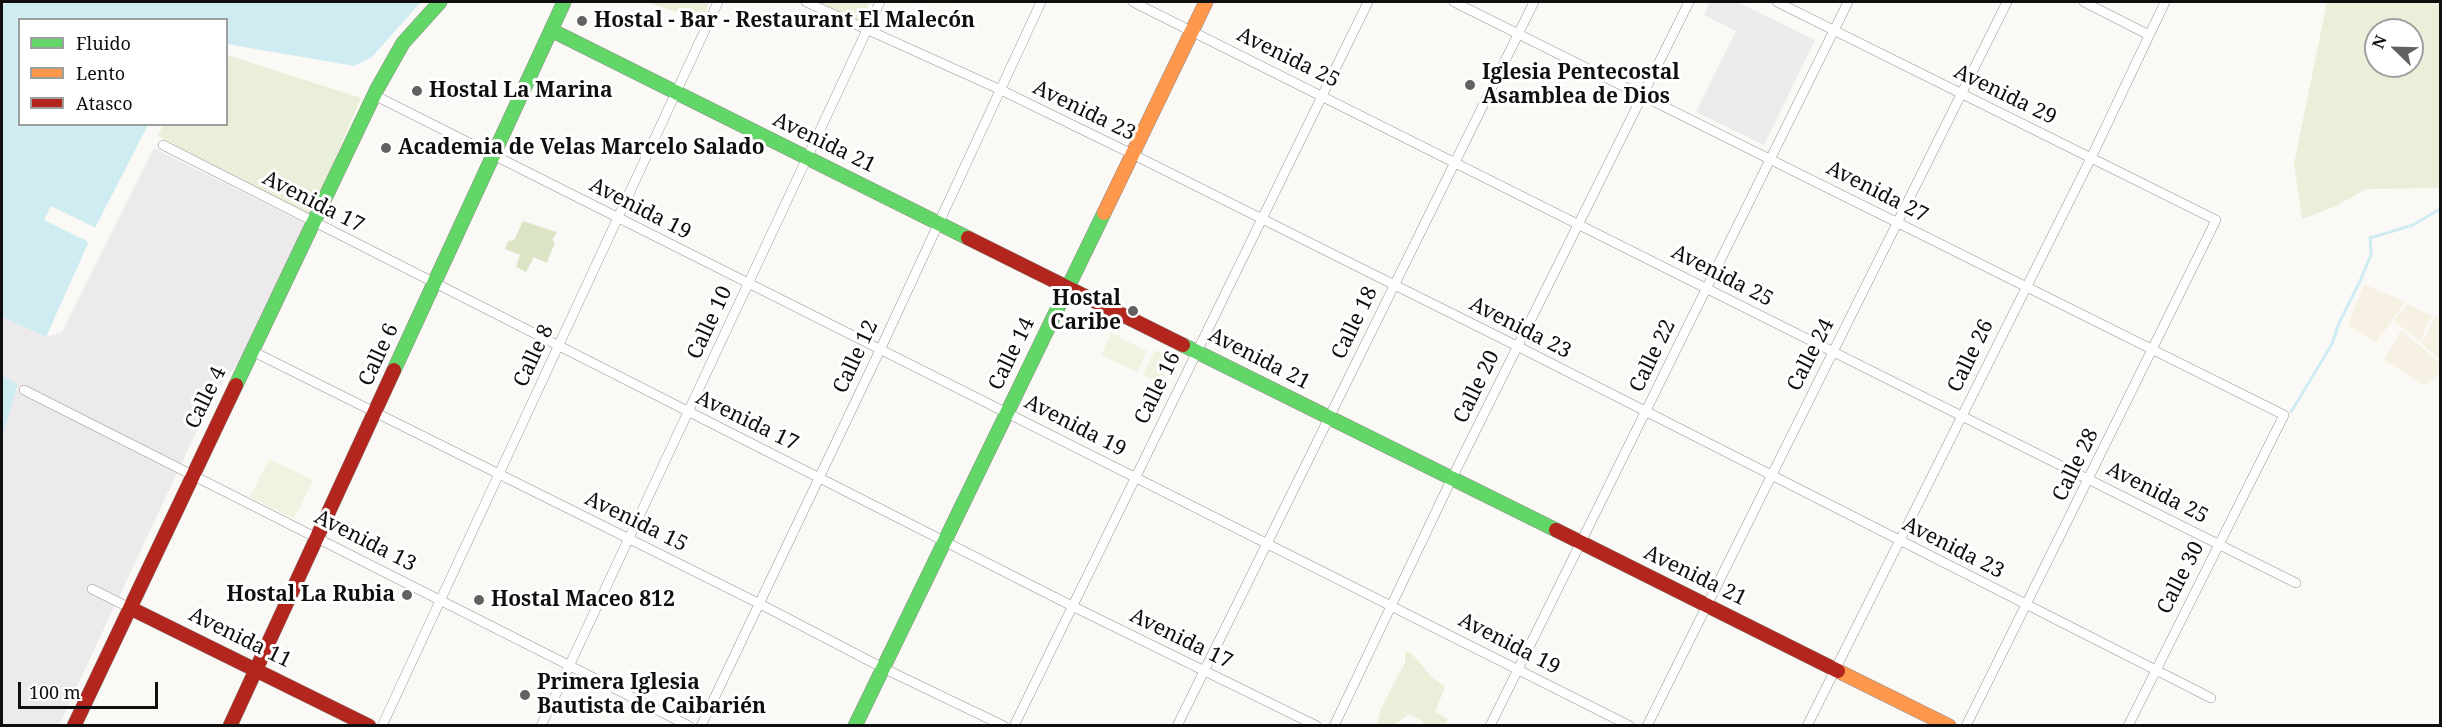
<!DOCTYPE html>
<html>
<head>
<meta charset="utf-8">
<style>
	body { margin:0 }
	#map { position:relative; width:2442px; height:727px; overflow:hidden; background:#fbf9f6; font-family:"Noto Serif",serif }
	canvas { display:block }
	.frame { position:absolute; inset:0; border:3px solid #0f0f0f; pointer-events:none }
	.legend { position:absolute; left:18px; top:18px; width:210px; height:108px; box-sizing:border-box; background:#fff; border:2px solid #9f9f9f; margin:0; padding:8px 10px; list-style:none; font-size:18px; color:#0f0f0f }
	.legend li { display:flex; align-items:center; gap:12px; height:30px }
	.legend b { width:30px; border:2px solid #9f9f9f }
	.north { position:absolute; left:2364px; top:18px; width:60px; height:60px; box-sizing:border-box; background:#fff; border:2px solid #9f9f9f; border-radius:50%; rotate:293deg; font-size:16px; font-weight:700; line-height:24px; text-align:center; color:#0f0f0f }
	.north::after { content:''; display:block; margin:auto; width:21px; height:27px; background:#626160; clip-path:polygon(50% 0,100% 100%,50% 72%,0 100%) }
	.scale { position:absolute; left:18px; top:682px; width:140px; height:27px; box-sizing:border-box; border:3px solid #0f0f0f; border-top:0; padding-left:8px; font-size:18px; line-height:21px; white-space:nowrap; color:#0f0f0f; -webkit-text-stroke:4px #fff; paint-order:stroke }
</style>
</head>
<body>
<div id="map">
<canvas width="2442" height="727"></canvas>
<div class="frame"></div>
<ul class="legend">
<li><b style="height:8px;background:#63d668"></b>Fluido</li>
<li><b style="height:8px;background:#ff974d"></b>Lento</li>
<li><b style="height:8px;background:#b3261e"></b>Atasco</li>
</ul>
<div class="north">N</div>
<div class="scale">100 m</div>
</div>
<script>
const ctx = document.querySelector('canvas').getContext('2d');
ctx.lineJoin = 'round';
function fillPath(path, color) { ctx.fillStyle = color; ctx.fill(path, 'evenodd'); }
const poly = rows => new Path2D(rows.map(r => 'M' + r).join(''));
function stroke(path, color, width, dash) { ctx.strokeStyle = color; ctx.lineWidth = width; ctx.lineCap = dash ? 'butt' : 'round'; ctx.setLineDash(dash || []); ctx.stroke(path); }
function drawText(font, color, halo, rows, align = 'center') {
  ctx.font = font + ' "Noto Serif",serif'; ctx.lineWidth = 6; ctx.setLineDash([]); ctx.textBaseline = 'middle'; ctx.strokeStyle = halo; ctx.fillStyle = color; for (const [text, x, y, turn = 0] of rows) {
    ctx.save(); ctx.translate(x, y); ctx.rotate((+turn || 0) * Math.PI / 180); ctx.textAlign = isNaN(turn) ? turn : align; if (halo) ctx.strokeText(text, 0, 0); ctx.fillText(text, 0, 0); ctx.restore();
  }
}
fillPath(poly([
	[1710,2,1737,2,1815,40,1764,145,1696,112,1736,31,1704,15],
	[154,148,306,224,244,356,221,384,207,409,59,725,2,726,2,438,18,384,2,375,2,317,46,337,62,332]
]), '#edeaec');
fillPath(poly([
	[2364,284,2405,302,2376,343,2348,325],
	[2407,304,2432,316,2420,341,2394,321],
	[2435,316,2440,319,2440,359,2422,344],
	[2401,330,2440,363,2440,372,2425,386,2384,360]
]), '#f6f1e3');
fillPath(poly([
	[647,2,709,2,704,15,673,11],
	[819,2,870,2,860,22],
	[2327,2,2440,2,2440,188,2366,189,2334,207,2302,219,2294,164],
	[2376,30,2412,30,2412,66,2376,66],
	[227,55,361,98,310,217,158,136,163,125,226,124],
	[1405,651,1412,654,1433,678,1445,687,1435,712,1448,719,1445,725,1423,725,1423,721,1409,714,1394,725,1377,725,1381,708,1405,663]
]), '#e9efd8');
fillPath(poly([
	[523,221,557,232,552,240,555,242,547,263,534,257,526,272,516,267,520,255,505,249,508,241,514,240]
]), '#dbe5c6');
fillPath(poly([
	[1111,333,1147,351,1137,372,1101,355],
	[1155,350,1172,358,1160,383,1143,375],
	[269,459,313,480,294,519,250,497]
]), '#f1f3e1');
fillPath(poly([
	[2,2,421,2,372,57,354,66,227,44,226,20,20,20,20,124,148,125,95,228,46,337,2,317],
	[2,375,18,384,2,438]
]), '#cfecf2');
fillPath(poly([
	[51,206,98,229,91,243,44,220]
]), '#fbf9f6');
stroke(poly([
	[2291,412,2332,344,2339,323,2361,279,2371,255,2370,238,2413,225,2440,209]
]), '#cfecf2', 3);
const street = poly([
	[806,2,1001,90,1132,154,1517,346,2211,698],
	[1133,2,2296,583],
	[1454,2,2284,415,2128,726],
	[1777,2,2216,220,1966,726],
	[2084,2,2149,35],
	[374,95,1630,726],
	[163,145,1072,606,1317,726],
	[252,351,760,604,883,668,1004,726],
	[24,390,689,726],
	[92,589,130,608],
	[382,726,718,2],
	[541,726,880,2],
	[701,726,880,350,1041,2],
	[1014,726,1368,2],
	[1177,726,1534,2],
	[1334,726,1452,478,1689,2],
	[1490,726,1848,2],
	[1647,726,2007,2],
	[1807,726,2091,158,2165,2]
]);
const fast = poly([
	[551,30,968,238],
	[1183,345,1556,530],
	[394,370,564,2],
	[236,385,377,89,403,43,440,2],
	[855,726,1104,213]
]);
const slow = poly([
	[1104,213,1206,2],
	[1838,671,1949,726]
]);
const jam = poly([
	[968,238,1183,345],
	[1556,530,1838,671],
	[130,608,369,726],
	[74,726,236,385],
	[230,726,394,370]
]);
stroke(street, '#959493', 10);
stroke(fast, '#8c8b8a', 15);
stroke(slow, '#8c8b8a', 15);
stroke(jam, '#8c8b8a', 15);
stroke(street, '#fefefe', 9);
stroke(fast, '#63d668', 14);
stroke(slow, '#ff974d', 14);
stroke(jam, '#b3261e', 14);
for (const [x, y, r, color] of [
	[582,21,6,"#626160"],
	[1470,85,6,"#626160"],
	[417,91,6,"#626160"],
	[386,148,6,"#626160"],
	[1133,311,6,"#626160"],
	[407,595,6,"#626160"],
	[479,600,6,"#626160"],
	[525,695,6,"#626160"]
]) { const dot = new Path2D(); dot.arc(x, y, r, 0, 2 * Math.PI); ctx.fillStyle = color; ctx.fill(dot); stroke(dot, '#fff', 2); }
drawText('bold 21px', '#0f0f0f', '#fff', [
	["Hostal - Bar - Restaurant El Malecón",594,21],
	["Iglesia Pentecostal",1482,73],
	["Asamblea de Dios",1482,97],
	["Hostal La Marina",429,91],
	["Academia de Velas Marcelo Salado",398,148],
	["Hostal",1121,299,"right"],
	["Caribe",1121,323,"right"],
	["Hostal La Rubia",395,595,"right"],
	["Hostal Maceo 812",491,600],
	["Primera Iglesia",537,683],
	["Bautista de Caibarién",537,707]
], 'left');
drawText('21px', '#0f0f0f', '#fff', [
	["Avenida 25",1288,58,26],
	["Avenida 29",2005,95,26],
	["Avenida 23",1084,111,26],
	["Avenida 21",824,143,26],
	["Avenida 27",1877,192,27],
	["Avenida 17",313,202,27],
	["Avenida 19",640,209,27],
	["Avenida 25",1722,276,27],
	["Calle 10",710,323,-65],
	["Calle 18",1355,323,-64],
	["Avenida 23",1520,328,27],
	["Calle 14",1012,354,-64],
	["Calle 6",379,355,-65],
	["Calle 24",1811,355,-63],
	["Calle 8",534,356,-65],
	["Calle 22",1653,356,-64],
	["Calle 26",1971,356,-64],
	["Calle 12",856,357,-65],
	["Avenida 21",1259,359,27],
	["Calle 20",1477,387,-64],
	["Calle 16",1158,388,-64],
	["Calle 4",206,398,-64],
	["Avenida 17",747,421,26],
	["Avenida 19",1075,426,27],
	["Calle 28",2076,465,-64],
	["Avenida 25",2157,493,27],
	["Avenida 15",636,522,26],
	["Avenida 13",365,541,27],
	["Avenida 23",1953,548,27],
	["Avenida 21",1695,576,26],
	["Calle 30",2181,578,-63],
	["Avenida 11",240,638,26],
	["Avenida 17",1181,639,26],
	["Avenida 19",1509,644,27]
]);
</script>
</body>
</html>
